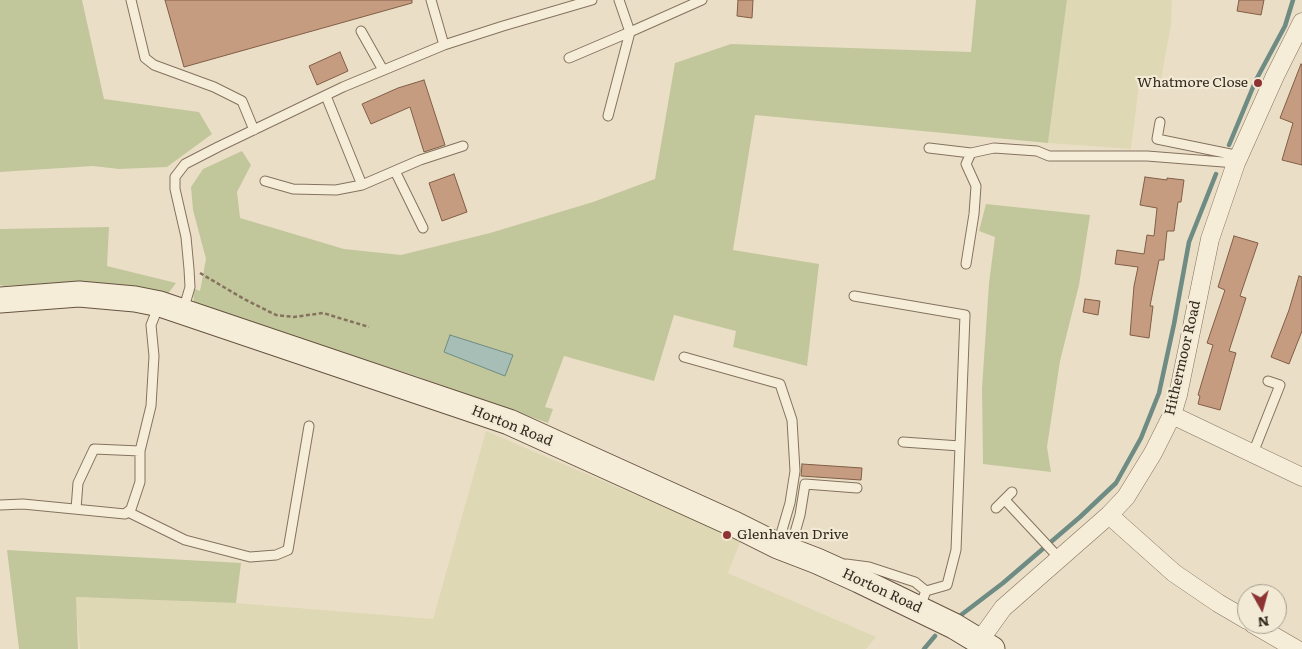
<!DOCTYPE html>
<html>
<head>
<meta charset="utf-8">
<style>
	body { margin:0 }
	#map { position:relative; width:1302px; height:649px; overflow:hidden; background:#eadfc6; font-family:Literata,serif }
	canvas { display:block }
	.north { position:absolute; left:1237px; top:584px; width:50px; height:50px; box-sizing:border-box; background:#f2ead5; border:1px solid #a69d8d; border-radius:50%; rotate:173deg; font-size:14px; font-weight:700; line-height:20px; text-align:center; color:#352a20 }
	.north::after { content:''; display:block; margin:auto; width:18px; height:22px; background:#8d3334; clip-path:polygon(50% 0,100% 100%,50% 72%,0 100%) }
</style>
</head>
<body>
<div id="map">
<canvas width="1302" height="649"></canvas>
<div class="north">N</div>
</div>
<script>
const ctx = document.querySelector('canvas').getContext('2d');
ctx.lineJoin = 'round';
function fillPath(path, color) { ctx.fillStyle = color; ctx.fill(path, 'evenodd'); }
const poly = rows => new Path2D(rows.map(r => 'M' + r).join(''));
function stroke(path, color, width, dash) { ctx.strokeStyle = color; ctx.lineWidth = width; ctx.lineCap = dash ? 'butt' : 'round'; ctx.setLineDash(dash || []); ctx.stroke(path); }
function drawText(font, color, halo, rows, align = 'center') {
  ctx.font = font + ' Literata,serif'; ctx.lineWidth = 4.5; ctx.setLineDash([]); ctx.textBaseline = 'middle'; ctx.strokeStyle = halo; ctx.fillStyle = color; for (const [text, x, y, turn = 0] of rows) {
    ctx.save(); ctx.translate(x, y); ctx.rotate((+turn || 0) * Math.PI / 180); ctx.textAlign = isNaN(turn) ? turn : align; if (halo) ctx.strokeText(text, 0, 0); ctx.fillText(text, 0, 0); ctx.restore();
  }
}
fillPath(poly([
	[1067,0,1172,0,1171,25,1161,79,1140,77,1131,149,1048,143],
	[486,431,741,540,728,573,876,637,866,649,80,649,75,597,236,603,433,619]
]), '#dfd8b4');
fillPath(poly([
	[0,0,82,0,104,99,199,112,212,134,167,167,119,169,93,166,0,172],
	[976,0,1067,0,1048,143,755,115,733,250,819,264,807,366,733,347,736,331,674,315,654,381,564,356,545,407,553,409,548,423,410,374,194,304,193,288,200,291,206,259,193,210,191,187,203,169,242,151,251,165,237,192,240,218,344,249,401,255,490,233,593,202,655,179,675,63,731,44,971,52],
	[986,204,1090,215,1079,285,1060,361,1047,447,1051,472,983,464,982,388,989,283,995,237,979,231],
	[109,227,107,266,176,283,167,295,52,284,4,286,0,285,0,229],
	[7,550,241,563,236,603,76,597,78,649,19,649]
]), '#c2c79b');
const water = poly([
	[450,335,513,355,505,376,444,352,450,335]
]);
fillPath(water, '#a7beb7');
stroke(water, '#6f8c84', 1);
stroke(poly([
	[1229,145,1256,80,1285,26,1293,0],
	[961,615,1003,583,1080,517,1116,483,1141,438,1159,393,1174,324,1189,242,1216,174],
	[924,649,935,636]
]), '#6f8c84', 4.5);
const building = poly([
	[165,0,412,0,412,3,184,67,165,0],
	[738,0,753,0,752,18,737,16,738,0],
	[1239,0,1264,0,1261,15,1237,11,1239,0],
	[340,52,348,71,317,85,309,66,340,52],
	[1301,64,1302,65,1302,165,1282,160,1293,123,1280,118,1301,64],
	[424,80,445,145,424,152,410,107,371,124,362,104,398,88,424,80],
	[454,174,467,212,442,221,429,183,454,174],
	[1145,177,1167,180,1167,178,1184,180,1181,202,1178,202,1174,231,1167,231,1164,260,1159,260,1150,306,1153,306,1149,338,1130,335,1134,286,1138,267,1115,264,1117,250,1144,254,1147,235,1154,236,1157,208,1140,205,1145,177],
	[1234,236,1258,243,1240,296,1246,298,1229,351,1236,353,1220,410,1198,404,1200,396,1198,395,1213,345,1207,343,1225,290,1218,287,1234,236],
	[1299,276,1302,277,1302,331,1289,364,1271,357,1289,310,1299,276],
	[1085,299,1100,301,1098,315,1083,312,1085,299],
	[802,464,862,468,861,480,801,476,802,464]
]);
fillPath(building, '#c59c80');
stroke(building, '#815d46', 1);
const lane = poly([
	[131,0,145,58,154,65,214,87,242,101,254,130],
	[431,0,444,45],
	[619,0,630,32,702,0],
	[361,31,383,70],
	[569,58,630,32],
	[326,96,362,185],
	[608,116,630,32],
	[1160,122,1157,139,1240,156],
	[929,148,971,153],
	[395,171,423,228],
	[265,181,293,189,336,190,362,185,420,160,463,146],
	[966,264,974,214,976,186,966,164,971,153,994,148,1037,151,1049,156,1147,156,1236,163],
	[854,296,965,315,960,446],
	[183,311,190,287,189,269,186,237,175,189,175,177,185,164,218,147,343,87,444,45,503,26,592,0],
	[684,357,780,384,792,420,795,471,790,503,778,544],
	[903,442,960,446,956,550,947,585,926,591],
	[1253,453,1280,385,1268,381],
	[1005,500,1059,558],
	[0,505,23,504,125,514,131,509,140,482,140,451,151,406,154,356,151,325,159,305],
	[996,508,1012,492],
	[76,509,78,483,94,449,140,451],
	[128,512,185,540,250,557,276,555,288,550,309,426],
	[790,550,800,515,805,484,857,488],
	[846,564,869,567,915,582,926,591,919,609]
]);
const street = poly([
	[1172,415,1302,477],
	[1109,515,1174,573,1218,603,1247,620],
	[1253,624,1296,649],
	[980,640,1003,608,1109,515,1126,497,1153,453,1172,415,1178,395,1210,239,1236,163,1275,76,1302,22]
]);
const secondary = poly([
	[0,300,79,294,135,299,160,304,509,422,734,524,778,546,817,561,859,580,954,626,992,649]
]);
stroke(lane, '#84725e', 11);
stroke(street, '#84725e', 19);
stroke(secondary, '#665341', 27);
stroke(poly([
	[200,273,244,299,276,315,294,317,323,313,369,327]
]), '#84725e', 2.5, [4, 2.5]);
stroke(lane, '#f6edd9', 9);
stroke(street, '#f6edd9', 18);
stroke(secondary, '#f6edd9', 25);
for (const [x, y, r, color] of [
	[1258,83,5,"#8d3334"],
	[727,535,5,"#8d3334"]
]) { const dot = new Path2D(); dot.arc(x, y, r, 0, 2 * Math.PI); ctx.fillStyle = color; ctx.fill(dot); stroke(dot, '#f2ead5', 2); }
drawText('14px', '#352a20', '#f2ead5', [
	["Whatmore Close",1248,83],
	["Glenhaven Drive",737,535,"left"]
], 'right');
drawText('14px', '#352a20', '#f2ead5', [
	["Hithermoor Road",1183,358,-77],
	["Horton Road",512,426,22],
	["Horton Road",882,591,25]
]);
</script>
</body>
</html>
